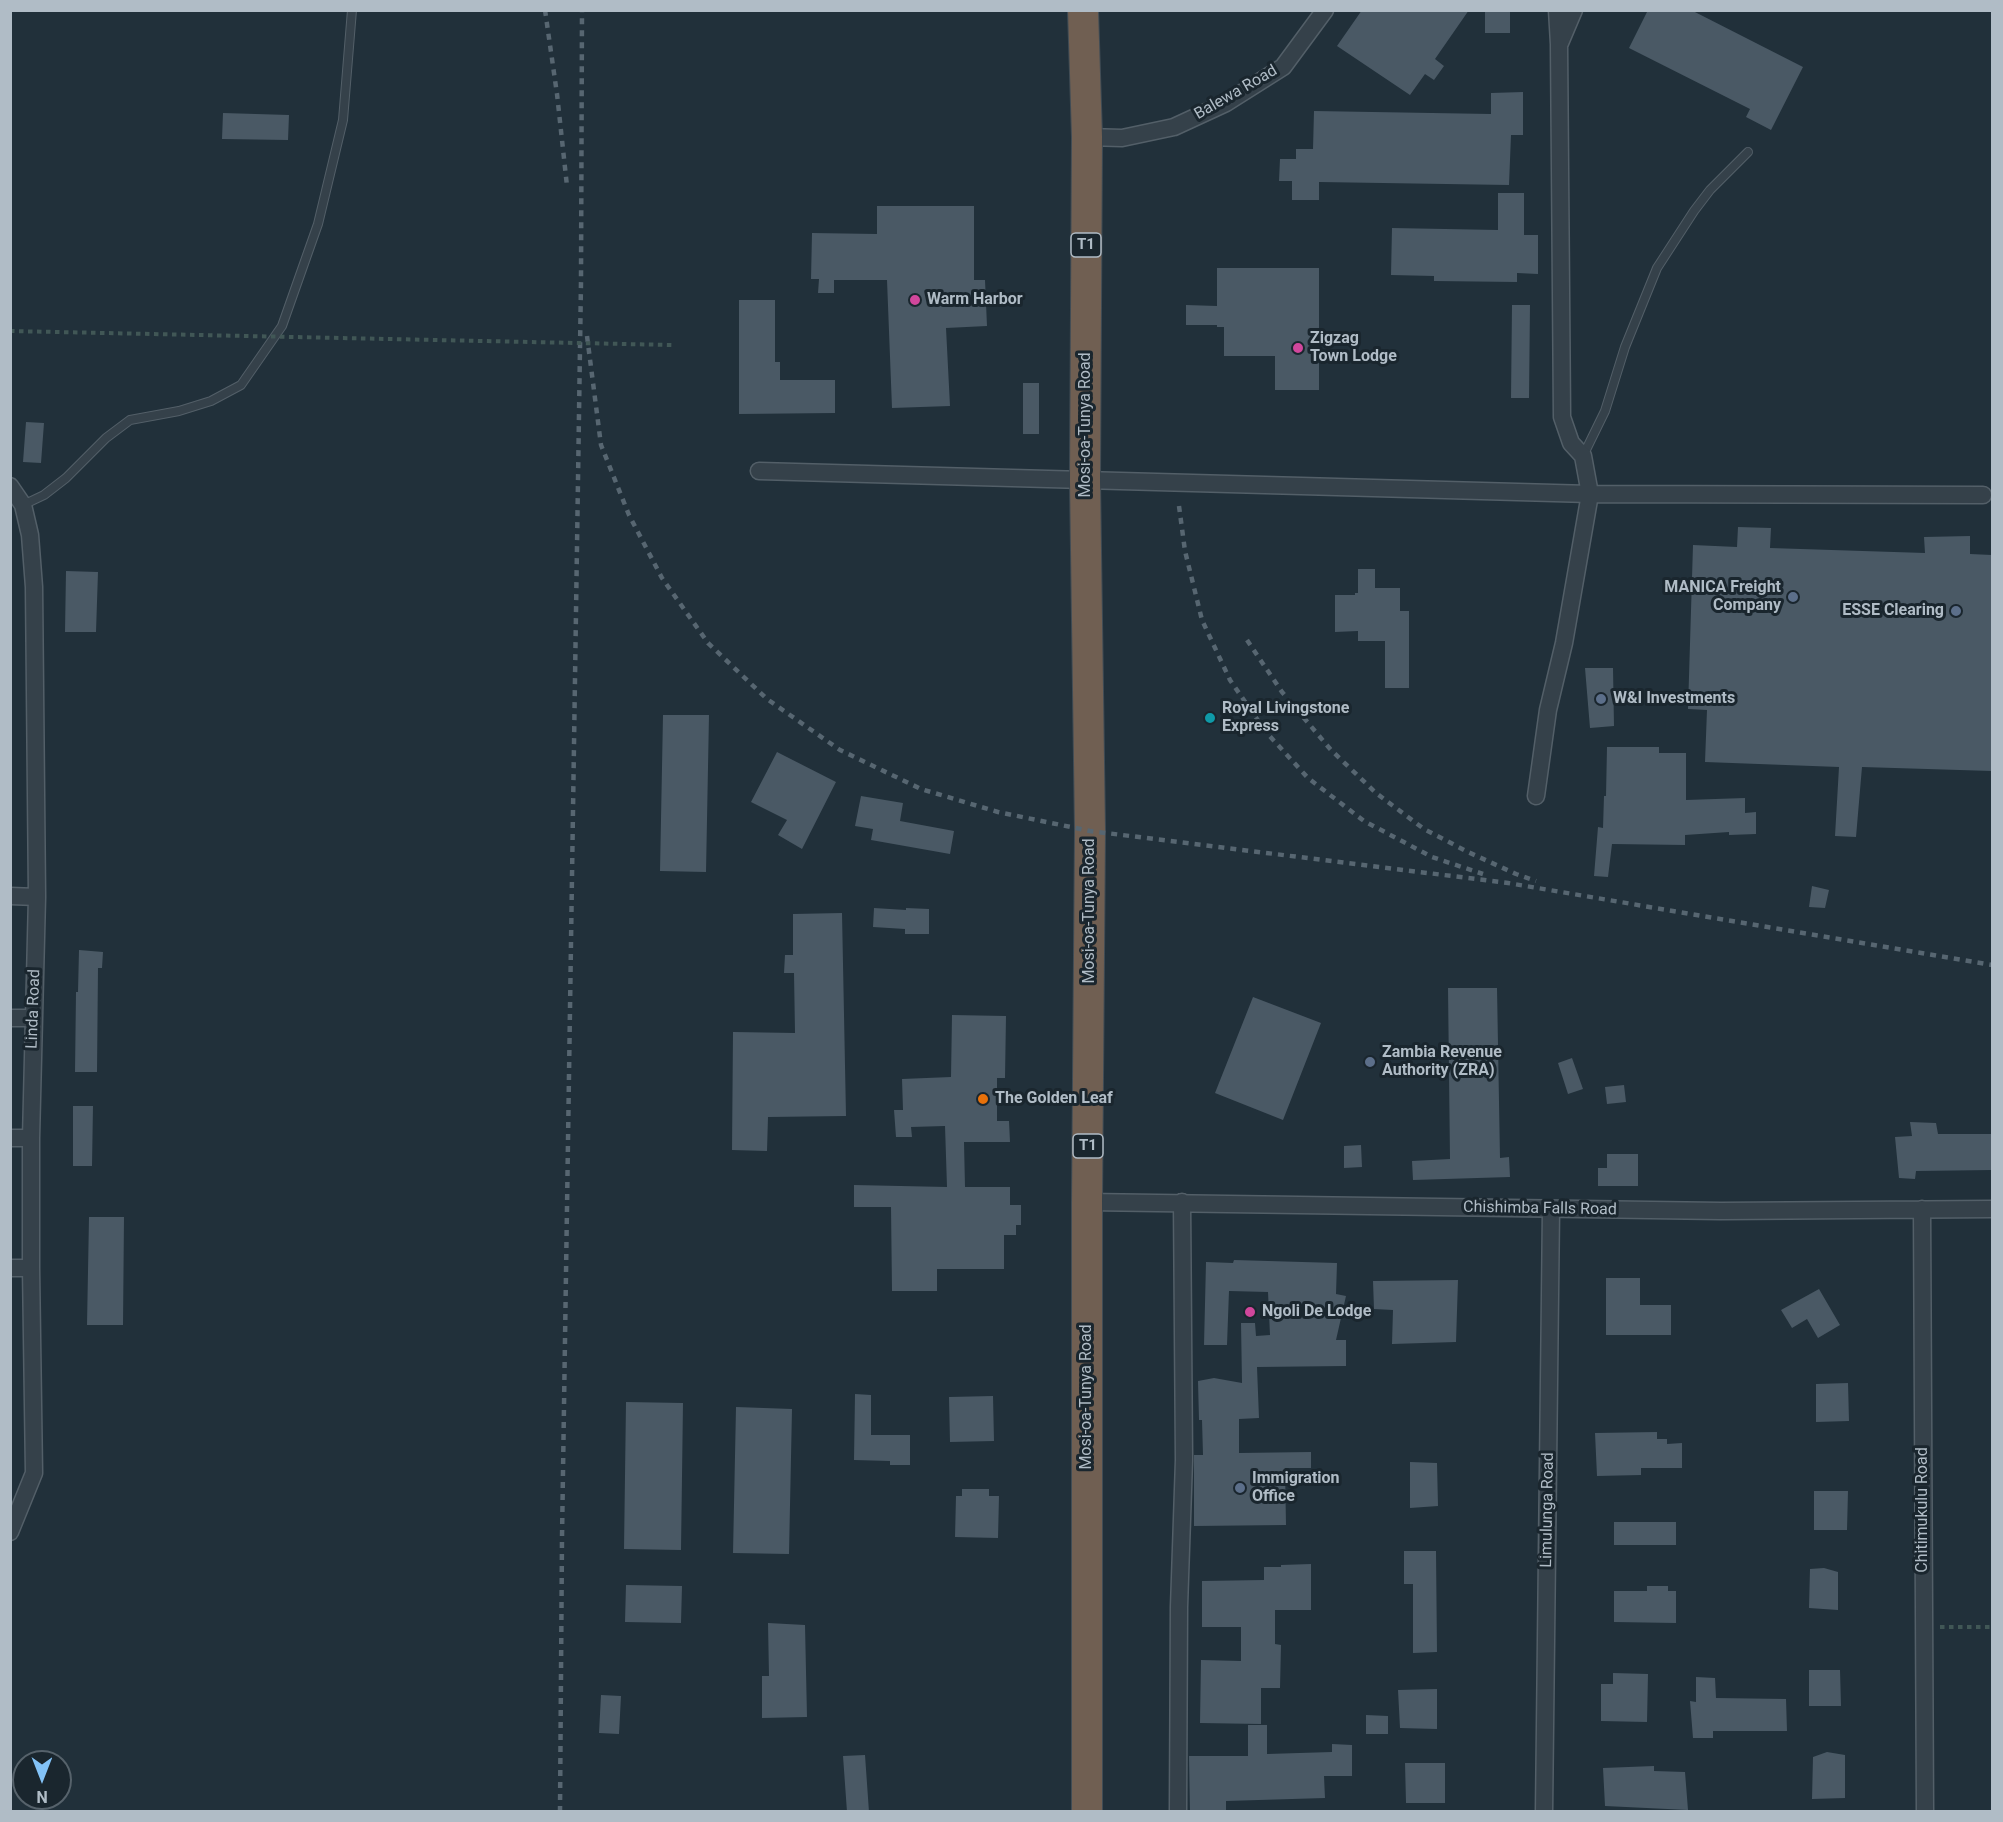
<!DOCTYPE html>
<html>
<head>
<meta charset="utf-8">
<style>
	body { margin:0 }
	#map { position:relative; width:2003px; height:1822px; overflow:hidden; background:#21303a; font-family:Roboto,sans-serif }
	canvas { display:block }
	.frame { position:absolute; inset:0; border:12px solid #b0bcc6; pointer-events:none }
	.north { position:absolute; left:12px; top:1750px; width:60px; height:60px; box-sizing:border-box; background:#1a262e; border:2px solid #56626b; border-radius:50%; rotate:180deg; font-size:16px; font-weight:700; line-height:24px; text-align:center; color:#b0bcc6 }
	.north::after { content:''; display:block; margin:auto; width:21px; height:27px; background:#83c3f8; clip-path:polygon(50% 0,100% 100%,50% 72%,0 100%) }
</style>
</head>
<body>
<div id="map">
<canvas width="2003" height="1822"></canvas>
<div class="frame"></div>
<div class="north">N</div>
</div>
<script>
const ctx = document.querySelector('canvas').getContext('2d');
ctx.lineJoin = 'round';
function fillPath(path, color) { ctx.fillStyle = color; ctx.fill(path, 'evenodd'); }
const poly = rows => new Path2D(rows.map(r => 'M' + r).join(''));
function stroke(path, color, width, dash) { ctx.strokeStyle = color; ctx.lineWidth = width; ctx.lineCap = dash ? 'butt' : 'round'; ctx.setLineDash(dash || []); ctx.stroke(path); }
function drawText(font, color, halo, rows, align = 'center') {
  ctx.font = font + ' Roboto,sans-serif'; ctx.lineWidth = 6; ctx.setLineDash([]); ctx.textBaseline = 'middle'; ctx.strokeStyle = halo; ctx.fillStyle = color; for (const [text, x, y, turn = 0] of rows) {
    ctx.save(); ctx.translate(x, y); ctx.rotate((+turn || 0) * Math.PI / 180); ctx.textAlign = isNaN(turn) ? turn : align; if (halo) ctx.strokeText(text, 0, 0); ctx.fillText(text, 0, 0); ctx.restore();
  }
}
fillPath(poly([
	[1362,10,1469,10,1435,59,1444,66,1434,80,1425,74,1410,95,1337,46],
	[1485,10,1510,10,1510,33,1485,33],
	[1648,10,1691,10,1803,67,1771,130,1746,117,1750,109,1629,48],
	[1523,92,1523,135,1511,135,1509,185,1319,182,1319,200,1292,200,1292,181,1279,181,1280,159,1296,159,1296,149,1313,149,1314,111,1491,114,1491,93],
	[223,113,289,115,288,140,222,139],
	[1498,193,1524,193,1524,235,1538,235,1538,274,1517,273,1517,282,1434,281,1434,276,1391,275,1392,228,1498,230],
	[877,206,974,206,974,280,985,280,987,326,946,328,950,406,892,408,887,280,834,280,834,293,818,293,819,279,811,279,812,233,877,234],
	[1217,268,1319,268,1319,390,1275,390,1275,356,1224,356,1224,327,1217,327,1217,325,1186,325,1186,305,1217,306],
	[739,300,775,300,775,362,780,362,780,380,835,380,835,413,739,414],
	[1512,305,1530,305,1529,398,1511,398],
	[1023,383,1039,383,1039,434,1023,434],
	[26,422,44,423,41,463,23,462],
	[1738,527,1771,528,1770,548,1925,553,1924,537,1970,536,1970,554,1992,555,1992,771,1862,767,1856,837,1835,836,1839,767,1705,762,1707,710,1688,709,1693,545,1737,547],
	[1358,569,1375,569,1375,588,1400,588,1400,611,1409,611,1409,688,1385,688,1385,641,1358,641,1358,631,1335,632,1335,595,1355,595,1355,593,1358,593],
	[66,571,98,572,96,632,65,632],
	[1585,668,1613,668,1614,726,1590,728],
	[663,715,709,715,706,872,660,871],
	[1607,747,1659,747,1659,753,1686,753,1686,800,1745,798,1745,813,1756,812,1756,834,1729,835,1729,832,1685,835,1685,845,1612,844,1608,877,1594,876,1598,827,1603,828,1604,796,1606,796],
	[777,752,836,782,802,849,778,835,787,820,751,802],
	[861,796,903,803,900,821,954,831,950,854,871,840,873,829,855,826],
	[1812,886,1829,890,1825,908,1809,907],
	[874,908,906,910,906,908,929,909,929,934,905,934,905,929,873,927],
	[842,913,846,1116,768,1117,767,1151,732,1150,733,1032,795,1033,794,973,784,973,785,955,793,955,793,914],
	[79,950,103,952,102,968,98,968,97,1072,75,1072,76,992,78,992],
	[1448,988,1497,988,1500,1158,1509,1157,1510,1177,1413,1180,1412,1161,1450,1159],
	[1253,997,1321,1023,1283,1120,1215,1093],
	[952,1015,1006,1016,1005,1078,997,1078,997,1121,1009,1121,1010,1142,964,1142,965,1187,1010,1187,1010,1205,1021,1205,1021,1225,1016,1225,1016,1235,1004,1235,1004,1269,937,1269,937,1291,892,1291,891,1207,854,1207,854,1185,947,1187,945,1126,911,1127,912,1137,896,1137,894,1110,903,1110,902,1079,951,1077],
	[1572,1058,1583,1089,1568,1094,1558,1063],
	[1624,1085,1626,1102,1607,1104,1605,1087],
	[73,1106,93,1106,92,1166,73,1166],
	[1910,1122,1936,1123,1938,1134,1992,1134,1992,1170,1916,1171,1915,1179,1899,1178,1895,1137,1912,1136],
	[1361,1145,1362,1167,1344,1168,1344,1146],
	[1607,1154,1638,1154,1638,1186,1598,1186,1598,1168,1607,1168],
	[89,1217,124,1217,123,1325,87,1325],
	[1234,1260,1337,1263,1336,1294,1346,1296,1336,1340,1346,1340,1346,1366,1257,1367,1259,1418,1239,1419,1239,1453,1311,1452,1311,1468,1285,1468,1286,1525,1194,1526,1194,1455,1203,1455,1202,1420,1199,1420,1198,1381,1214,1378,1242,1383,1241,1323,1255,1323,1256,1336,1270,1335,1268,1292,1229,1291,1227,1345,1204,1345,1206,1262,1233,1263],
	[1606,1278,1640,1278,1640,1305,1671,1305,1671,1335,1606,1335],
	[1458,1280,1456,1342,1392,1344,1393,1310,1374,1309,1373,1281],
	[1819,1289,1840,1325,1818,1338,1807,1319,1792,1328,1781,1310],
	[1848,1383,1849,1421,1816,1422,1816,1384],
	[855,1394,871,1395,871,1435,910,1435,910,1465,890,1465,890,1461,854,1460],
	[993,1396,994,1441,950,1442,949,1397],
	[626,1402,683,1403,681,1550,624,1549],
	[736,1407,792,1409,789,1554,733,1553],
	[1657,1432,1657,1439,1667,1439,1667,1444,1682,1443,1682,1468,1641,1468,1641,1475,1597,1476,1595,1433],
	[1410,1462,1437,1463,1438,1506,1410,1508],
	[962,1489,989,1489,989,1496,999,1496,998,1538,955,1537,956,1496,962,1496],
	[1814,1491,1848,1491,1847,1530,1814,1530],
	[1614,1522,1676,1522,1676,1545,1614,1545],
	[1404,1551,1436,1551,1437,1652,1413,1653,1413,1584,1404,1584],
	[1311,1564,1311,1610,1275,1610,1275,1644,1281,1645,1280,1688,1261,1688,1261,1724,1200,1723,1201,1660,1241,1661,1241,1627,1202,1627,1202,1581,1264,1580,1264,1567,1281,1567,1281,1565],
	[1824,1568,1838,1572,1838,1610,1809,1608,1810,1569],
	[626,1585,682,1586,681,1623,625,1622],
	[1647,1586,1668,1586,1668,1591,1676,1591,1676,1623,1614,1622,1614,1591,1647,1591],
	[768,1623,805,1625,807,1717,762,1718,762,1676,769,1676],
	[1809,1670,1840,1670,1841,1706,1809,1706],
	[1613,1673,1648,1674,1647,1722,1601,1721,1601,1684,1613,1684],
	[1696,1677,1715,1678,1716,1698,1786,1699,1787,1731,1713,1731,1713,1738,1693,1738,1690,1701,1696,1702],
	[1437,1689,1437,1729,1400,1728,1398,1690],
	[601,1695,621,1696,619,1734,599,1733],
	[1366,1715,1388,1716,1388,1734,1366,1734],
	[1248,1725,1267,1725,1267,1754,1332,1752,1332,1744,1352,1745,1352,1776,1324,1776,1325,1798,1226,1801,1226,1812,1190,1812,1189,1756,1248,1756],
	[1827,1752,1845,1755,1845,1798,1812,1799,1813,1757],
	[865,1755,869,1812,847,1812,843,1756],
	[1405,1763,1445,1763,1445,1803,1406,1803],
	[1654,1766,1654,1771,1685,1772,1688,1810,1605,1806,1603,1768]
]), '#4a5965');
const lane = poly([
	[1583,456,1605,411,1625,347,1657,268,1694,211,1710,190,1748,152],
	[23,505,44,495,66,478,106,438,130,420,179,411,211,401,241,385,282,326,318,224,343,120,352,10]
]);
const street = poly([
	[1560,43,1574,10],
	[1087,137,1122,138,1174,127,1226,103,1283,67,1325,10],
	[759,471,1590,494,1983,495],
	[10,486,23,505,30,535,34,587,37,897,31,1138,31,1268,34,1473,10,1532],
	[1536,796,1548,710,1564,643,1590,494,1583,456,1571,443,1562,417,1559,44,1557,10],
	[10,896,37,897],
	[10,1018,34,1018],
	[10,1138,31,1138],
	[1087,1202,1721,1211,1992,1209],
	[1922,1209,1925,1812],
	[10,1268,31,1268],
	[1178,1812,1179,1607,1184,1460,1182,1202],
	[1544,1812,1551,1209]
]);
const highway = poly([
	[1083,10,1087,137,1085,480,1090,831,1087,1202,1087,1812]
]);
stroke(lane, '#535f68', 10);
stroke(street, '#535f68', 19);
stroke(highway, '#404c55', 32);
stroke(poly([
	[1940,1627,1992,1627]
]), '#415756', 4, [4.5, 4.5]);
stroke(lane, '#35414a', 8);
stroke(street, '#35414a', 16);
stroke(highway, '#705f52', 30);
stroke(poly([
	[545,10,557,94,567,186],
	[587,336,601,445,629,515,662,578,708,643,767,699,840,750,921,789,998,812,1090,831,1508,883,1992,965],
	[1179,506,1185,551,1202,620,1230,680,1266,732,1308,778,1364,821,1432,857,1483,874],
	[1247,640,1282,692,1331,750,1376,793,1424,829,1468,852,1516,874,1536,881],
	[560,1812,562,1538,581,282,582,10]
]), '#576671', 4.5, [6, 6]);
stroke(poly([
	[10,331,672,345]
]), '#415756', 4, [4.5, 4.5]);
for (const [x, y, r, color] of [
	[915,300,6,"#d1479c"],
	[1298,348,6,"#d1479c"],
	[1793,597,6,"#5c6f8a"],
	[1956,611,6,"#5c6f8a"],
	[1601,699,6,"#5c6f8a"],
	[1210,718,6,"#0f9aa8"],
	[1370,1062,6,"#5c6f8a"],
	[983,1099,6,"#e8710a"],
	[1250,1312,6,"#d1479c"],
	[1240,1488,6,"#5c6f8a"]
]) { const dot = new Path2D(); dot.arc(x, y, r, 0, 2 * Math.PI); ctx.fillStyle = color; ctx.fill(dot); stroke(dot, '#1a262e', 2); }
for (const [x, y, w] of [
	[1086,245,30],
	[1088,1146,30]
]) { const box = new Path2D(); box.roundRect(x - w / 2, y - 12, w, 24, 4.5); ctx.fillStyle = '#1a262e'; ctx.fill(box); stroke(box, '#b0bcc6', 1.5); }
drawText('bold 15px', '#b0bcc6', null, [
	["T1",1086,245],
	["T1",1088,1146]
]);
drawText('16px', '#b0bcc6', '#1a262e', [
	["Balewa Road",1236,93,-30],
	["Mosi-oa-Tunya Road",1086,425,-90],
	["Mosi-oa-Tunya Road",1090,911,-90],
	["Linda Road",34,1009,-88],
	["Chishimba Falls Road",1540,1209,1],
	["Mosi-oa-Tunya Road",1087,1397,-90],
	["Limulunga Road",1548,1510,-89],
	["Chitimukulu Road",1923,1510,-90]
]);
drawText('bold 16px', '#b0bcc6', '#1a262e', [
	["Warm Harbor",927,300],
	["Zigzag",1310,339],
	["Town Lodge",1310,357],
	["MANICA Freight",1781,588,"right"],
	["Company",1781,606,"right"],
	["ESSE Clearing",1944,611,"right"],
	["W&I Investments",1613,699],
	["Royal Livingstone",1222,709],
	["Express",1222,727],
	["Zambia Revenue",1382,1053],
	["Authority (ZRA)",1382,1071],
	["The Golden Leaf",995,1099],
	["Ngoli De Lodge",1262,1312],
	["Immigration",1252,1479],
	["Office",1252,1497]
], 'left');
</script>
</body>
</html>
